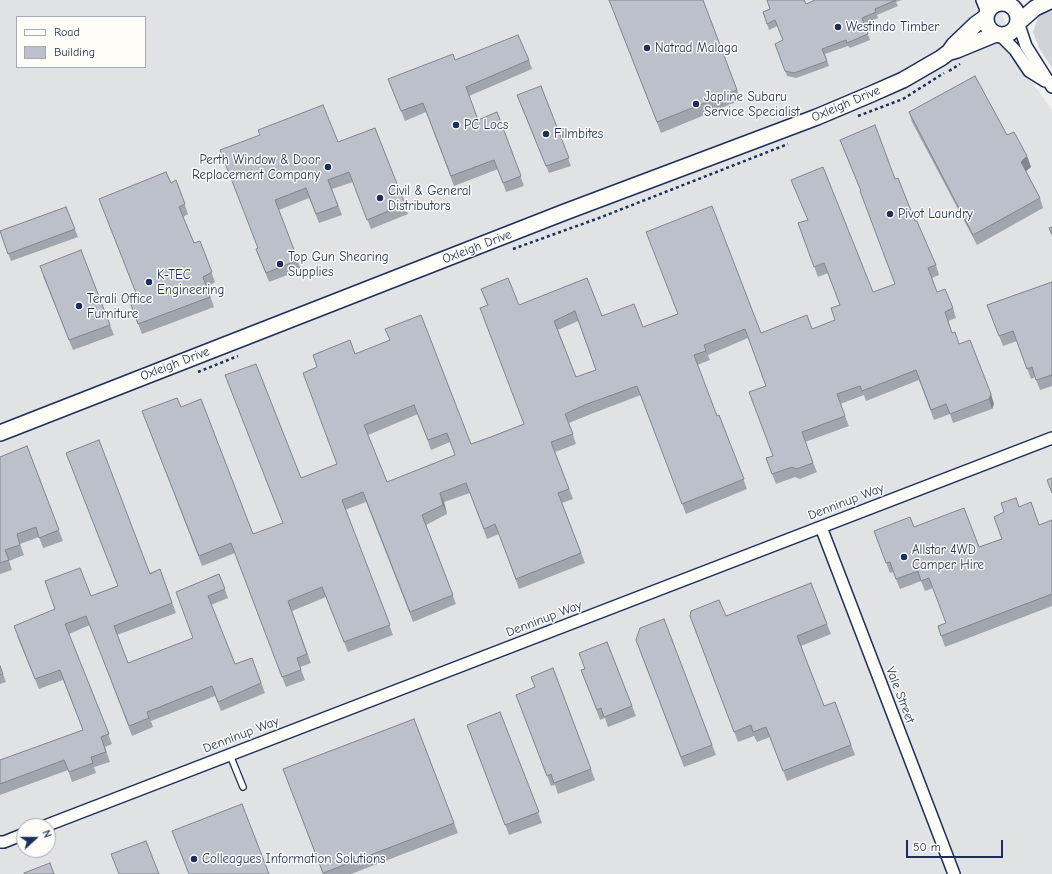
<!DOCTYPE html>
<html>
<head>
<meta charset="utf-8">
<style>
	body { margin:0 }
	#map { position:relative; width:1052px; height:874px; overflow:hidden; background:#f0f0ee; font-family:"Comic Neue",sans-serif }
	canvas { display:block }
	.legend { position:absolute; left:16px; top:16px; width:130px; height:52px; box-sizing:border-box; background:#fdfcf7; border:1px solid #a3aaba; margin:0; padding:5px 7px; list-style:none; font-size:12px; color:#1b2f5e }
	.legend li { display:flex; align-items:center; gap:8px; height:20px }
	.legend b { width:20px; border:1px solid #a3aaba }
	.north { position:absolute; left:16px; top:818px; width:40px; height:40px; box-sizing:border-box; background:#fdfcf7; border:1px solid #a3aaba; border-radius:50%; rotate:69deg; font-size:11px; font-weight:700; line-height:16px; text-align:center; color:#1b2f5e }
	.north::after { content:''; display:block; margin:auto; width:14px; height:18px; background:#1b2f5e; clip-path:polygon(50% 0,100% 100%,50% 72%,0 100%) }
	.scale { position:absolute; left:906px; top:840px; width:97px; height:18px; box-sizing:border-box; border:2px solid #1b2f5e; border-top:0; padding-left:5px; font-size:12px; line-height:14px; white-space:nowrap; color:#1b2f5e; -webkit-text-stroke:3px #fdfcf7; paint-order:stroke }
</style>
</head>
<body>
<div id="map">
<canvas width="1052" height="874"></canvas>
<ul class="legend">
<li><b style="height:5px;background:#fdfcf7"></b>Road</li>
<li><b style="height:11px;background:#bbc0ca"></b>Building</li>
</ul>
<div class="north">N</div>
<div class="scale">50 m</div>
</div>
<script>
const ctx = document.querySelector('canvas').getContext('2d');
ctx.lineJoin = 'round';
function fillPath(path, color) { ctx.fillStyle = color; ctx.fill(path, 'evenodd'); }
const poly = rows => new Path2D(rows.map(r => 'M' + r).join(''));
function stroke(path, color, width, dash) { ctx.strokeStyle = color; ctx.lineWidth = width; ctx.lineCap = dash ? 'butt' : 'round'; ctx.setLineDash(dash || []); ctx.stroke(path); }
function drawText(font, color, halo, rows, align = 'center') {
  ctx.font = font + ' "Comic Neue",sans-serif'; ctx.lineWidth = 3; ctx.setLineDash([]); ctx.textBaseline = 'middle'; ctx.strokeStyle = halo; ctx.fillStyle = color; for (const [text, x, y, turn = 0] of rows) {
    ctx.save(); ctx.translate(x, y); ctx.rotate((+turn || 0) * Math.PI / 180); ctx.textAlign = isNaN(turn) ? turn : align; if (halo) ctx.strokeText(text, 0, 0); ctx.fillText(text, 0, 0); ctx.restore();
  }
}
fillPath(poly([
	[0,0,997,0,1021,67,1052,110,1052,874,0,874],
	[17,17,145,17,145,67,17,67],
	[24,826,48,826,48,850,24,850]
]), '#e0e2e3');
fillPath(poly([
	[1052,8,1052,68,1039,48,1033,32,1039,15]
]), '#d0d3d8');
const lane = poly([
	[230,755,243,787]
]);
const street = poly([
	[982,0,987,12],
	[999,0,1006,3],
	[1018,22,1026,46,1052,87],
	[1000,35,1015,50,1029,71,1045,81],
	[821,527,954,874],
	[45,826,1052,438],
	[0,842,4,842,24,834]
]);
const secondary = poly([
	'986 19a16 16 0 1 1 32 0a16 16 0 1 1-32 0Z',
	[1019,22,1035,8,1052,0],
	[950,52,957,50,996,34],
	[0,433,565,212,817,117,869,95,903,80,941,58,949,52,954,45,976,24,986,17]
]);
stroke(lane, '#1b2f5e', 8);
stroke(street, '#1b2f5e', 14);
stroke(secondary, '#1b2f5e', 18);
stroke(poly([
	[949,71,960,64],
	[858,116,903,99,944,73],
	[513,249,599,218,788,144],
	[198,372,238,356]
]), '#1b2f5e', 2.5, [3, 3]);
stroke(lane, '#fdfcf7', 5.5);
stroke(street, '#fdfcf7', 11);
stroke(secondary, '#fdfcf7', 15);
fillPath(poly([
	[609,0,703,0,741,100,661,133],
	[815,0,902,0,896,2,898,6,877,15,878,18,864,24,870,40,850,48,848,46,825,54,829,66,796,78,787,76,775,44,783,40,777,26,769,30,763,12,770,9,806,4],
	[455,60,529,60,532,69,469,96,478,120,497,112,524,186,506,192,498,169,454,186,426,112,405,121,388,79],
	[541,86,571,166,549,173,520,103],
	[909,112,1007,135,1027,156,1031,167,1026,171,1040,198,1043,208,977,245,912,122],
	[375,128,408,214,371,229,353,182,332,189,342,215,319,223,309,198,279,210,301,270,269,282,256,249,258,248,260,135,338,142],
	[840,140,895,179,915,221,936,265,939,275,932,278,937,292,953,308,956,318,948,321,952,333,959,344,994,404,992,409,953,423,950,414,934,420,919,380,866,401,864,395,840,404,849,426,805,442,817,472,800,479,795,477,776,484,766,458,773,456,766,386,748,338,708,355,710,360,697,365,717,416,719,415,747,489,686,514,641,395,591,414,569,423,576,444,555,452,573,499,562,503,585,563,519,589,499,534,487,539,470,493,444,502,447,514,426,525,456,604,413,622,366,502,345,510,393,635,348,652,326,597,292,611,311,663,300,667,305,680,286,687,235,553,202,566,146,421,181,407,253,534,283,523,301,478,337,464,355,354,471,444,524,424,487,305,481,289,519,305,587,278,602,316,643,327,677,314,761,333,812,329,835,320,840,305,828,273,818,277,798,223,808,220,791,180,873,292,895,284,861,191],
	[578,321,596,370,576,377,558,330],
	[418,414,431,450,450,442,455,455,387,482,368,435],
	[176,180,188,214,183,217,194,243,200,241,215,282,207,287,214,307,142,334,130,302,138,299],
	[66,207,78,237,11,261,0,231],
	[81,250,114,335,73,350,43,276],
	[1052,282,1052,386,1040,390,1035,377,1031,379,1017,341,1003,346,987,305],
	[27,446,63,541,43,548,39,537,20,544,24,555,9,561,12,570,0,574,0,457],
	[1019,507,1039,525,1052,520,1052,606,945,647,938,626,946,623,933,588,925,591,921,581,900,589,893,572,890,573,874,531,914,527,979,547,1002,539],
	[160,569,176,613,117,635,128,663,193,638,176,592,219,574,228,598,211,605,235,664,252,658,265,693,221,711,215,696,151,721,153,727,132,736,90,625,69,634,112,744,105,747,110,762,94,767,96,773,72,782,68,770,0,795,0,760,83,730,63,680,39,689,17,636,91,596],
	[811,583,831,634,801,646,824,706,835,702,855,755,787,781,770,737,757,742,754,736,738,742,690,616,726,616],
	[664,619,716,755,684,767,636,640],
	[607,642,636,716,608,727,605,718,600,720,581,670,585,669],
	[0,666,6,682,0,684],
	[553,668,595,780,558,794,555,785,551,786,516,695,535,687],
	[500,712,542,823,509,835,467,725],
	[414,719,458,833,351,874,323,874,283,769]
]), '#a1a5ae');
fillPath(poly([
	[1027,156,1031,167,1025,172,1021,162],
	[991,394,994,404,992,409,989,399],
	[440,493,444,502,447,514,443,505]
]), '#83868d');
const building = poly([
	[609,0,703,0,737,90,657,122,609,0],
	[767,0,804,0,806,4,815,0,896,0,875,9,876,12,862,18,868,34,847,43,846,40,822,49,827,61,794,73,785,71,775,44,783,40,775,20,767,24,763,12,770,9,767,0],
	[518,35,529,60,466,87,478,120,497,112,521,176,503,183,494,160,451,176,423,103,401,111,388,79,453,54,455,60,518,35],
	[975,76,1007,135,1014,132,1027,156,1021,162,1040,198,973,235,909,112,975,76],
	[541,86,569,158,546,166,517,95,541,86],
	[323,105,338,142,375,128,405,204,367,220,349,172,328,180,338,206,316,214,306,188,275,200,298,260,266,273,256,249,258,248,220,150,260,135,258,130,323,105],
	[875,125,895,179,898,178,915,221,917,221,919,226,936,265,928,268,937,292,945,289,953,308,945,312,952,333,955,332,959,344,970,340,991,394,989,399,950,414,946,404,931,410,916,370,862,391,860,386,837,394,845,416,802,432,813,463,796,469,792,467,772,474,766,458,773,456,749,392,766,386,745,329,704,345,706,351,694,355,717,416,719,415,744,479,682,504,637,386,587,404,565,414,573,434,551,442,569,489,558,493,581,553,516,579,495,524,484,529,466,483,440,493,443,505,422,515,453,595,410,612,363,492,342,500,390,625,344,642,322,587,288,601,307,654,297,658,301,670,282,677,231,543,199,556,142,411,177,398,181,407,201,399,253,534,283,523,225,375,256,364,301,478,337,464,303,373,317,367,313,355,350,340,355,354,390,340,385,329,421,315,471,444,491,437,524,424,480,308,488,305,481,289,508,278,519,305,587,278,602,316,634,304,643,327,678,314,646,232,712,206,761,333,807,315,812,329,835,320,831,308,840,305,824,263,814,267,798,223,808,220,791,180,823,167,873,292,895,284,860,191,861,191,840,140,875,125],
	[575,311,596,370,576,377,554,321,575,311],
	[414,405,428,440,447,433,455,455,387,482,364,425,414,405],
	[166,172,171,183,176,180,185,204,179,207,194,243,200,241,212,272,203,277,210,297,138,324,130,302,138,298,99,199,166,172],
	[66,207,75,229,8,254,0,231,66,207],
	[1052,227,1052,235,1049,228,1052,227],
	[81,250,110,325,69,340,40,266,81,250],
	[1052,282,1052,375,1036,380,1032,367,1027,369,1013,331,999,336,987,305,1052,282],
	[99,440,150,574,160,569,172,603,114,626,128,663,193,638,176,592,219,574,225,589,208,596,235,664,252,658,261,683,218,702,212,686,147,712,149,718,129,726,86,616,65,624,109,734,101,737,106,752,91,757,93,763,69,772,64,760,0,784,0,760,83,730,60,670,35,679,14,626,55,609,45,581,80,568,91,596,118,586,66,453,99,440],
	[27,446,59,530,39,538,36,527,17,534,20,545,5,550,9,560,0,563,0,457,27,446],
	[1052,478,1052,493,1047,480,1052,478],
	[1016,498,1019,507,1031,502,1039,525,1052,520,1052,594,941,636,938,626,946,623,929,578,921,581,918,571,896,579,890,562,886,563,874,531,910,517,914,527,964,508,979,547,1002,539,994,517,1004,512,1001,503,1016,498],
	[811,583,827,624,797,636,824,706,835,702,851,745,783,771,766,727,753,732,751,725,734,732,690,616,691,611,719,600,726,616,811,583],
	[664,619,712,745,681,757,636,640,640,628,664,619],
	[607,642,632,706,604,717,601,708,597,710,581,670,585,669,579,653,607,642],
	[0,666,3,674,0,675,0,666],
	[553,668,591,769,554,783,551,774,547,776,516,695,535,687,531,677,553,668],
	[500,712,539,812,505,825,467,725,500,712],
	[414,719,454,823,323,873,283,769,414,719],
	[242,804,269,874,189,874,172,831,242,804],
	[146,841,159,874,119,874,111,854,146,841],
	[50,863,54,874,24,874,24,873,50,863]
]);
fillPath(building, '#bbc0ca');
stroke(building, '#83868d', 1);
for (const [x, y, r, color] of [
	[838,27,4,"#1b2f5e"],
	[647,48,4,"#1b2f5e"],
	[696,104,4,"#1b2f5e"],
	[456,125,4,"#1b2f5e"],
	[546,134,4,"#1b2f5e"],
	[328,167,4,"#1b2f5e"],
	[380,198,4,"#1b2f5e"],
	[890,214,4,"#1b2f5e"],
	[280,264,4,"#1b2f5e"],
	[149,282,4,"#1b2f5e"],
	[79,306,4,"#1b2f5e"],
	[904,557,4,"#1b2f5e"],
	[194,859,4,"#1b2f5e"]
]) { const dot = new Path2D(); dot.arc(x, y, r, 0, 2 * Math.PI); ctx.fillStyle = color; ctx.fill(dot); stroke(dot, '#fdfcf7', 1.5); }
drawText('13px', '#1b2f5e', '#fdfcf7', [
	["Westindo Timber",846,27],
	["Natrad Malaga",655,48],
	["Japline Subaru",704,97],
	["Service Specialist",704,112],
	["PC Locs",464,125],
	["Filmbites",554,134],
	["Perth Window & Door",320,160,"right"],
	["Replacement Company",320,175,"right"],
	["Civil & General",388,191],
	["Distributors",388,206],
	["Pivot Laundry",898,214],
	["Top Gun Shearing",288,257],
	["Supplies",288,272],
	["K-TEC",157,275],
	["Engineering",157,290],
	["Terali Office",87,299],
	["Furniture",87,314],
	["Allstar 4WD",912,550],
	["Camper Hire",912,565],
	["Colleagues Information Solutions",202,859]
], 'left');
drawText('13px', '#1b2f5e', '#fdfcf7', [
	["Oxleigh Drive",846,104,-23],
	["Oxleigh Drive",477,247,-21],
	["Oxleigh Drive",175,364,-21],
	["Denninup Way",846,502,-21],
	["Denninup Way",544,619,-21],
	["Vale Street",900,695,69],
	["Denninup Way",241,735,-21]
]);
</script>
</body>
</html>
